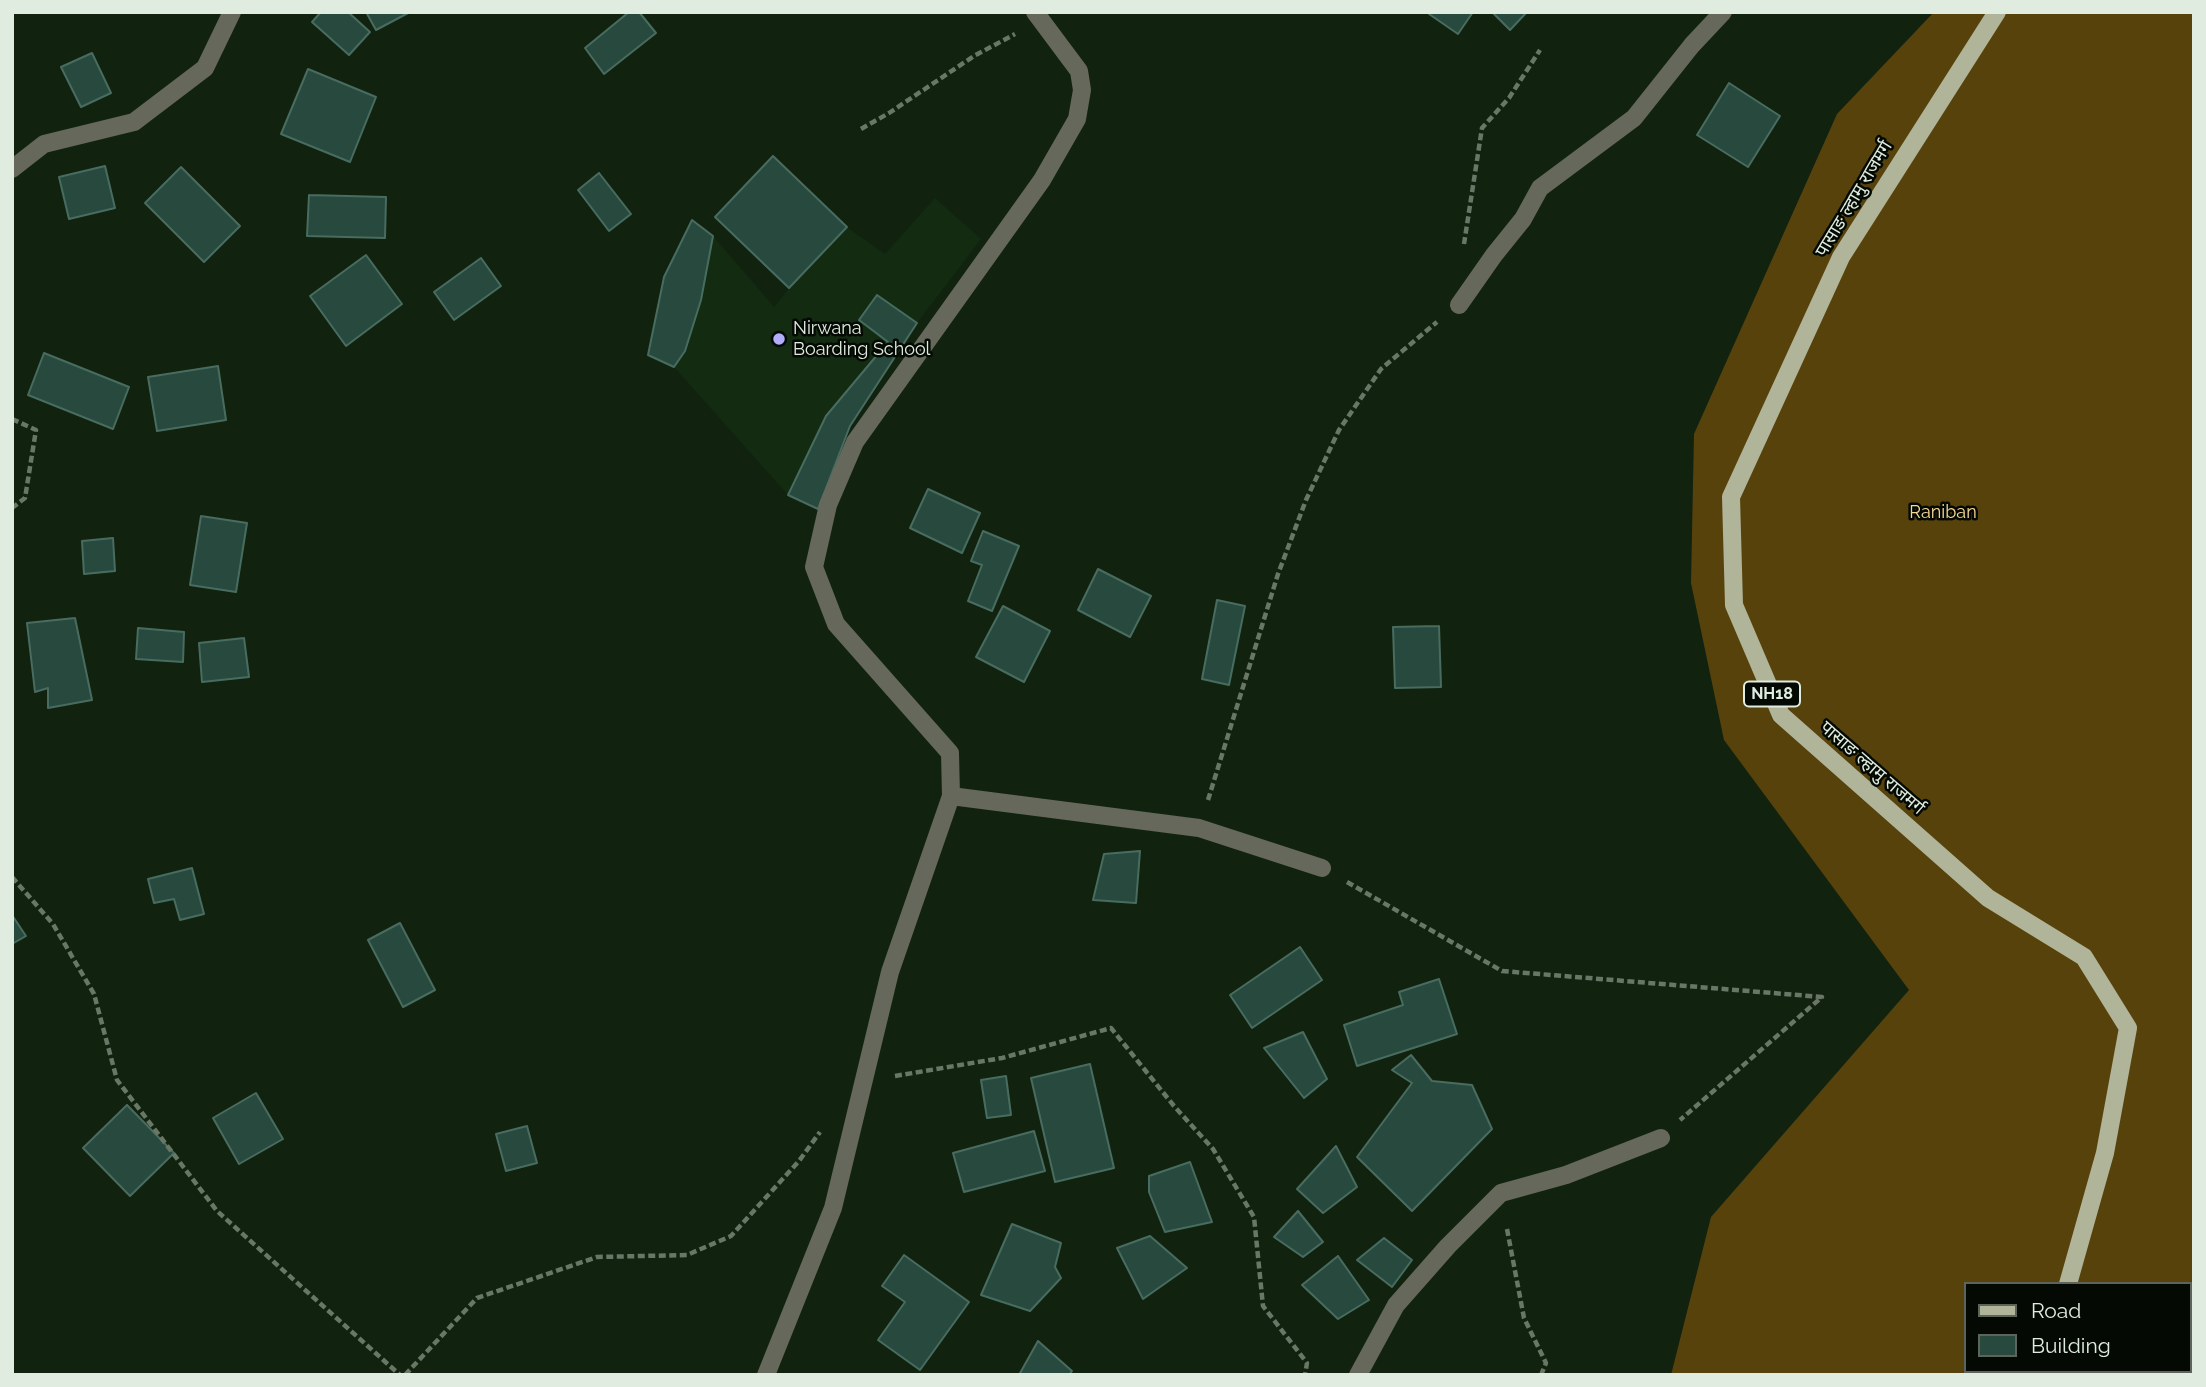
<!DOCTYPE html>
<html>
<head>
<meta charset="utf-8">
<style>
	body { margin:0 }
	#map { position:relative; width:2206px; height:1387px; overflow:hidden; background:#11230f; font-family:Raleway,sans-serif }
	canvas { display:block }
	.frame { position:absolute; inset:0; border:14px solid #e0ecdf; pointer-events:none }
	.legend { position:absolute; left:1964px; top:1282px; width:228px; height:91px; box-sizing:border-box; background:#040a03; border:2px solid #5c645b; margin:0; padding:9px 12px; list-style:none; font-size:21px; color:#e0ecdf }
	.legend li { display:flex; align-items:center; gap:14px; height:35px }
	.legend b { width:35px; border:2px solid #5c645b }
</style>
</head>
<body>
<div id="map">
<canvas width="2206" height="1387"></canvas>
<div class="frame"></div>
<ul class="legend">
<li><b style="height:9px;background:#b0b498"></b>Road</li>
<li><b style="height:19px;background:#27493e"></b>Building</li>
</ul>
</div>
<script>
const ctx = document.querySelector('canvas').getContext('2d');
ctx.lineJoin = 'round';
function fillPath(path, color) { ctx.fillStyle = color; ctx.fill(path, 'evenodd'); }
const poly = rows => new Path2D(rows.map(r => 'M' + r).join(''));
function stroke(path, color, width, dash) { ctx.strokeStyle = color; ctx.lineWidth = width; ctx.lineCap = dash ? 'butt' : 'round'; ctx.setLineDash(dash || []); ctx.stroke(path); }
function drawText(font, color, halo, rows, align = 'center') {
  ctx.font = font + ' Raleway,"Noto Sans Devanagari",sans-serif'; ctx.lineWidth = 5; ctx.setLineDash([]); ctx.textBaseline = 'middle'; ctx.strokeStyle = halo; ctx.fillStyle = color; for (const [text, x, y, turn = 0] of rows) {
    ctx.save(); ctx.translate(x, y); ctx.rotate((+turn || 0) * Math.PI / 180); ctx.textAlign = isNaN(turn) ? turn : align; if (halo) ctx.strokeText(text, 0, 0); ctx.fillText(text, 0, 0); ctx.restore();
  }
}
fillPath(poly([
	[935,198,981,239,917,323,850,426,818,509,788,495,674,367,648,355,664,277,692,220,713,236,774,307,841,223,885,254]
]), '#132b11');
fillPath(poly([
	[1934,12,2194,12,2194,1375,1671,1375,1711,1217,1909,990,1724,740,1691,583,1694,434,1837,114],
	[1966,1284,2190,1284,2190,1371,1966,1371]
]), '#58420c');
const building = poly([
	[321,12,348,12,370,32,349,55,312,22,321,12],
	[366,12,410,12,376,30,366,12],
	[629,12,639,12,656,33,604,74,585,48,629,12],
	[1430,12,1473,12,1458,34,1429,14,1430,12],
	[1492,12,1527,12,1510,30,1492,12],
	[92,53,111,93,81,107,61,67,92,53],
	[308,69,376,97,350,162,281,134,308,69],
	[1729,83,1780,116,1748,167,1697,135,1729,83],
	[773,156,847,227,789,288,715,217,773,156],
	[105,166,115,208,69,219,59,177,105,166],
	[181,167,240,226,204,262,145,203,181,167],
	[599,173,631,214,609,231,578,190,599,173],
	[309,195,386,197,385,238,307,236,309,195],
	[692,220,713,236,701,300,685,351,674,367,648,355,664,277,692,220],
	[366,255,402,304,346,346,310,296,366,255],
	[481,258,501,286,454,320,434,292,481,258],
	[877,295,917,323,850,426,818,509,788,495,826,416,888,342,859,320,877,295],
	[44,353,129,387,113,429,28,395,44,353],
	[218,366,226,420,157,431,148,377,218,366],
	[928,489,980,513,962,553,910,528,928,489],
	[201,516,247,523,236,592,190,585,201,516],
	[983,531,1019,546,992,611,968,601,982,565,971,561,983,531],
	[113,538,115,571,84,574,82,541,113,538],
	[1098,569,1151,596,1130,637,1078,610,1098,569],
	[1217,600,1245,606,1229,685,1202,679,1217,600],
	[1003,606,1050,631,1024,682,976,657,1003,606],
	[75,618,92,700,48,708,48,688,35,692,27,623,75,618],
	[1439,626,1441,687,1395,688,1393,627,1439,626],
	[138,628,184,632,183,662,136,659,138,628],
	[244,638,249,677,202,682,199,643,244,638],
	[1140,851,1136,903,1093,900,1104,854,1140,851],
	[192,868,204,914,180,920,174,899,154,903,148,879,192,868],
	[12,915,26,936,12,944,12,915],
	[400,923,435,990,403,1007,368,940,400,923],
	[1300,947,1322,980,1252,1028,1230,995,1300,947],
	[1439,979,1457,1034,1357,1066,1344,1025,1403,1005,1399,992,1439,979],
	[1303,1032,1327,1079,1304,1098,1264,1048,1303,1032],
	[1411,1055,1432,1081,1472,1085,1492,1129,1412,1211,1357,1157,1412,1083,1392,1070,1411,1055],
	[1090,1064,1114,1168,1055,1182,1031,1078,1090,1064],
	[1006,1076,1011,1115,987,1118,981,1080,1006,1076],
	[256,1093,283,1139,239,1164,213,1118,256,1093],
	[127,1105,174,1153,130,1196,83,1148,127,1105],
	[527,1126,537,1163,506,1171,496,1134,527,1126],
	[1034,1131,1045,1171,964,1192,953,1153,1034,1131],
	[1336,1146,1357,1187,1323,1213,1297,1189,1336,1146],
	[1190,1162,1212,1222,1165,1232,1149,1192,1149,1176,1190,1162],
	[1298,1211,1323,1242,1303,1257,1274,1237,1298,1211],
	[1012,1224,1061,1243,1055,1267,1061,1278,1030,1311,981,1295,1012,1224],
	[1150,1236,1187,1268,1143,1299,1117,1248,1150,1236],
	[1384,1238,1412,1260,1392,1287,1357,1260,1384,1238],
	[904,1255,969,1302,920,1370,878,1340,905,1302,882,1286,904,1255],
	[1338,1256,1369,1300,1338,1319,1302,1285,1338,1256],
	[1038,1341,1072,1371,1069,1375,1019,1375,1038,1341]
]);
fillPath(building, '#27493e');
stroke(building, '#496c60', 2);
stroke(poly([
	[861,129,889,113,974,56,1015,34],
	[1464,244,1482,128,1509,98,1540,50],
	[12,419,36,430,25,498,12,508],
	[1208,800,1278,574,1306,500,1339,430,1381,369,1437,322],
	[12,877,53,924,94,994,117,1080,217,1211,400,1375],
	[1347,882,1502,971,1822,997,1680,1120],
	[895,1076,1002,1058,1111,1028,1174,1106,1213,1149,1254,1217,1263,1306,1307,1363,1305,1375],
	[1507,1229,1524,1318,1546,1363,1541,1375],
	[405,1375,477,1298,597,1257,687,1255,731,1236,799,1161,820,1132]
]), '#687766', 4.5, [7, 3.5]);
stroke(poly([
	[12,169,44,144,134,122,205,68,232,12],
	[1459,305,1494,255,1523,219,1540,188,1634,118,1692,45,1723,12],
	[951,796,1199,828,1322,868],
	[766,1375,833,1208,890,972,951,796,950,753,836,624,814,567,828,505,855,442,1042,180,1077,119,1082,90,1079,71,1035,12],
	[1358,1375,1396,1305,1448,1246,1501,1193,1566,1175,1661,1138]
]), '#66685b', 18);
stroke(poly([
	[1997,12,1841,257,1731,497,1734,605,1781,715,1988,898,2084,957,2128,1028,2105,1153,2068,1284],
	[2042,1375,2043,1371]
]), '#b0b498', 18);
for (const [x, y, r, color] of [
	[779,339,7,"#b1adfa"]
]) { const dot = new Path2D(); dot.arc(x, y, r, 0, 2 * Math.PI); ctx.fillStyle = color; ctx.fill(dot); stroke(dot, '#040a03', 2.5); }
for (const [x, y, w] of [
	[1772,694,56]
]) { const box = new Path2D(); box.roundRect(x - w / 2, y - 12.5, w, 25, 5); ctx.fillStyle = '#040a03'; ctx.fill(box); stroke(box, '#e0ecdf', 2); }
drawText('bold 16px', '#e0ecdf', null, [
	["NH18",1772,694]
]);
drawText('18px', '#e0ecdf', '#040a03', [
	["पासाङ ल्हामु राजमर्ग",1854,199,-59],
	["पासाङ ल्हामु राजमर्ग",1872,768,41]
]);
drawText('18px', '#e0ecdf', '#040a03', [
	["Nirwana",793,329],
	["Boarding School",793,350]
], 'left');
drawText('18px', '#f8d795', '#040a03', [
	["Raniban",1943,513]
]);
</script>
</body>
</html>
